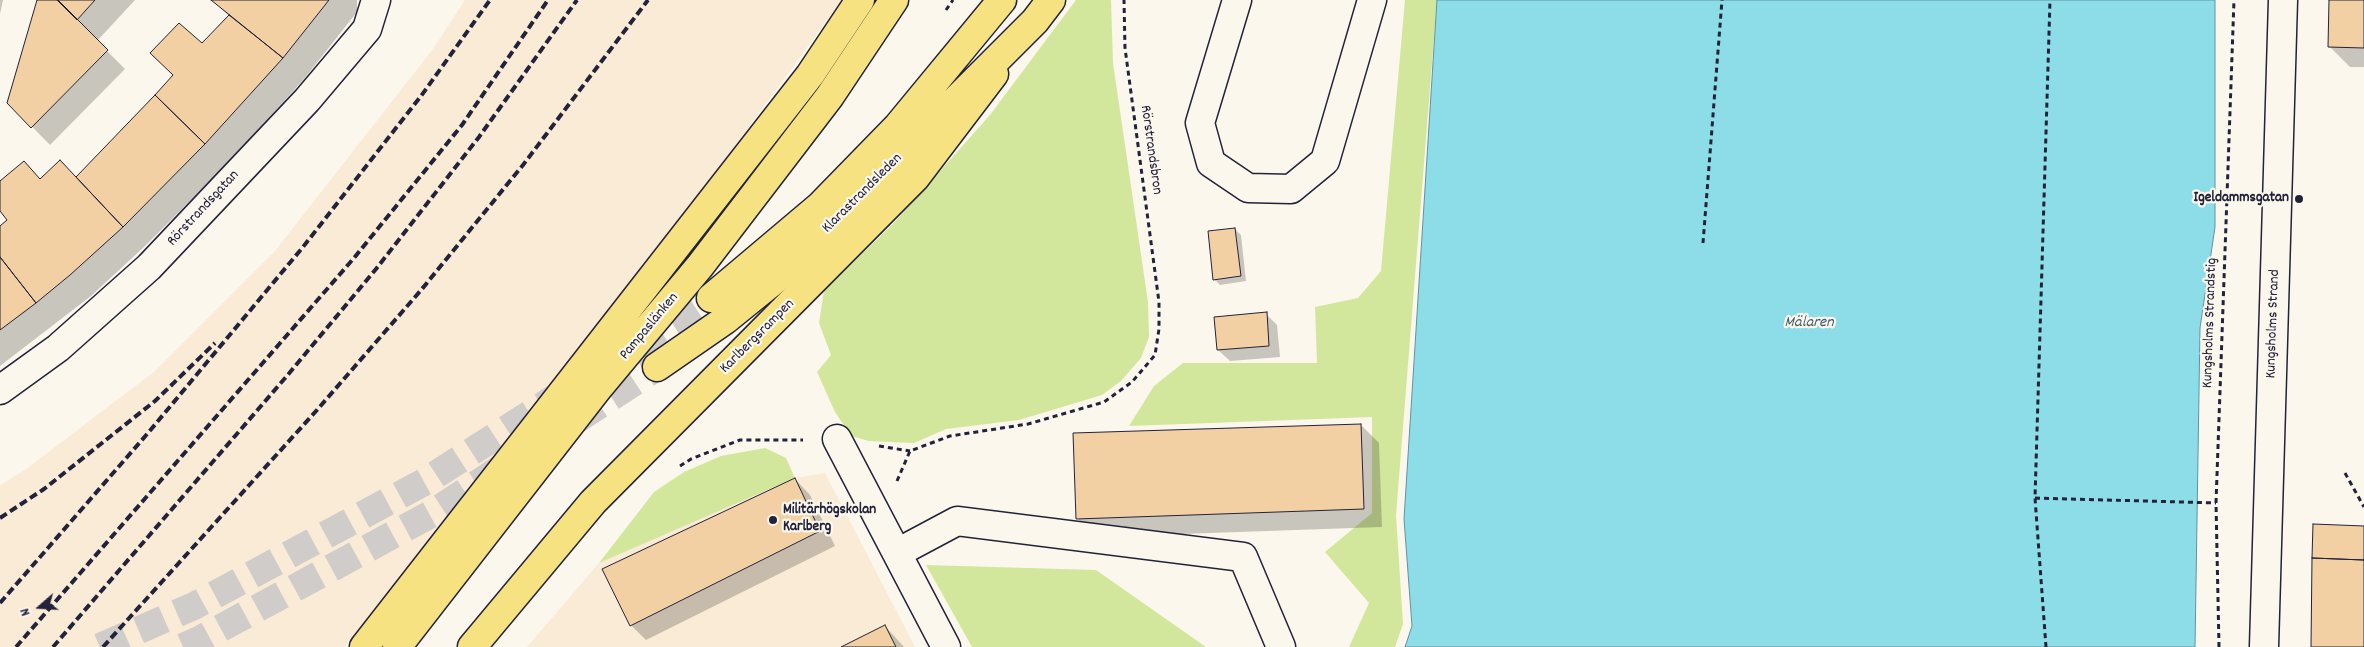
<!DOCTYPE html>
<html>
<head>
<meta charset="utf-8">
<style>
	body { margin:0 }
	#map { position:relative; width:2364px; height:647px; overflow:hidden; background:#fbf7ec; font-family:Dekko,sans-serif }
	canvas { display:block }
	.north { position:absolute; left:15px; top:582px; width:50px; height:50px; -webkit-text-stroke:4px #fbf7ec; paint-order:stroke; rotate:251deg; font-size:14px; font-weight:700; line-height:20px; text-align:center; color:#22223b }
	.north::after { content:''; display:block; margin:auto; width:18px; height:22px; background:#22223b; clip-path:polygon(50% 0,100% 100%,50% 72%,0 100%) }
</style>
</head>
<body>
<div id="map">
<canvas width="2364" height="647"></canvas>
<div class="north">N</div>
</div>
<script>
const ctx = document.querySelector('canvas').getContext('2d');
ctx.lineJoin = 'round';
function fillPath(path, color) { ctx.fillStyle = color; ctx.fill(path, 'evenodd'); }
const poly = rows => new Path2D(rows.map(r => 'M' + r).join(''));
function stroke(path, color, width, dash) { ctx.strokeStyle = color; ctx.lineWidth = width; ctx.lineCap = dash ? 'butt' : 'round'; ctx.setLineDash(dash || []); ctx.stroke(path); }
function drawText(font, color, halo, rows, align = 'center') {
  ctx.font = font + ' Dekko,sans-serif'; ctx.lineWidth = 4.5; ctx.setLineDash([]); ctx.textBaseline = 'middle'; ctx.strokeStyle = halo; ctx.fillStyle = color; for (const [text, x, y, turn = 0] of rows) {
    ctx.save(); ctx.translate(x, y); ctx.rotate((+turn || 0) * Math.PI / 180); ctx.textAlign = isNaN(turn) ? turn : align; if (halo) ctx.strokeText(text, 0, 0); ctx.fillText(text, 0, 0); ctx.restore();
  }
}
fillPath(poly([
	[465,0,842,0,652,259,345,647,0,647,0,485,25,470,155,371,275,251,433,49],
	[825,473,915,647,527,647,599,563,795,478]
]), '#f9ebd6');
fillPath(poly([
	[1076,0,1111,0,1113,63,1148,302,1149,337,1141,358,1121,381,1102,395,1019,420,946,429,914,443,869,441,851,436,835,412,817,372,831,355,819,323,824,290,892,225,990,115],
	[1405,0,1437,0,1396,515,1403,624,1395,647,1349,647,1369,603,1325,552,1372,513,1372,417,1129,426,1154,386,1183,363,1317,363,1315,307,1358,298,1381,271],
	[765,448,786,458,795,478,599,563,654,492,684,472,721,456],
	[926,565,1096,570,1206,647,972,647]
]), '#d2e79c');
const water = poly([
	[1437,0,2215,0,2215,227,2200,328,2195,647,1405,647,1412,626,1404,519,1437,0]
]);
fillPath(water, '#8ddde8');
stroke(water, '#6292a3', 1);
fillPath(poly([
	[0,0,3,0,0,14],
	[38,0,135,0,97,41,125,69,50,145,8,102],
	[212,0,357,0,357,12,304,79,226,165,144,247,91,296,0,366,0,228,9,220,0,209,0,183,77,178,229,16],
	[2331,0,2364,0,2364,67,2350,67,2329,46],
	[1235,229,1241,235,1246,281,1220,285,1214,279],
	[1266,314,1277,325,1280,357,1230,361,1218,350,1215,318],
	[1361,425,1379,443,1382,527,1096,537,1078,519],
	[795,479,810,495,835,546,646,640,631,625],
	[885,626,904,647,844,647]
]), '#0003');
const building = poly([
	[37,0,58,0,108,50,31,128,7,103,37,0],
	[57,0,95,0,77,20,57,0],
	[211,0,329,0,283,58,211,0],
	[2329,0,2364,0,2364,48,2328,47,2329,0],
	[229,15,283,58,205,144,155,95,173,75,150,53,179,23,202,43,229,15],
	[155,95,205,144,123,227,76,177,155,95],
	[60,160,123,227,70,275,36,303,0,257,0,226,7,220,0,211,0,181,24,161,40,179,60,160],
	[1235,228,1241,276,1213,280,1208,231,1235,228],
	[0,257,36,303,0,330,0,257],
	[1267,312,1269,346,1217,350,1214,317,1267,312],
	[1361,424,1364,509,1076,519,1073,433,1361,424],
	[795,478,820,531,630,626,602,569,795,478],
	[2313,524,2364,526,2364,560,2312,558,2313,524],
	[2312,558,2364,560,2364,647,2311,647,2312,558],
	[885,625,896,647,841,647,885,625]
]);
fillPath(building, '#f3d0a3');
stroke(building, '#22223b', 1);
stroke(poly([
	[637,346,711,298],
	[576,420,657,367],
	[100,647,194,606,426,481,558,396],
	[183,647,199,640,431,514,500,469]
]), '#d0ccc9', 28, [28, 14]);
const minor = poly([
	[1237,0,1200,123,1211,163,1248,188,1291,189,1325,161,1372,0],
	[0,390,58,348,149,267,307,100,367,29,376,0],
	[837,439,946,647],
	[897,553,957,521,1243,557,1281,647],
	[2264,647,2283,0]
]);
const major = poly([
	[364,647,810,75,860,0],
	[397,647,599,387,700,266,830,96,894,0],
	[472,647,593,502,915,178,994,74]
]);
const highway = poly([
	[711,298,820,206,898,126,1002,0],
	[657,367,725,320,783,273,1035,21,1051,0]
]);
stroke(minor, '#22223b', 31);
stroke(major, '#22223b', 31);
stroke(highway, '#22223b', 31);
stroke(poly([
	[946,10,953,0],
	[1703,243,1722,0],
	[879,446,910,451],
	[680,466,691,459,740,440,803,440],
	[2345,473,2364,507],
	[897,481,910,451,950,436,1028,424,1104,402,1132,382,1155,355,1159,329,1159,302,1125,48,1124,0],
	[2035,498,2216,503],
	[2046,647,2035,498,2050,0],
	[2219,647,2216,503,2234,0]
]), '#22223b', 3, [5, 4]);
stroke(minor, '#fbf7ec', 28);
stroke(major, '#f6e281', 28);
stroke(highway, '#f6e281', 28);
stroke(poly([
	[0,518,44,489,155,401,215,343],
	[0,603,148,433,303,247,421,96,490,0],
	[16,647,354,258,462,125,548,0],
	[53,647,286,377,376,269,479,137,577,0],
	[103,647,317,410,422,289,523,165,648,0]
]), '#22223b', 4, [8, 4]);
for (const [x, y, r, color] of [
	[2299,199,5,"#22223b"],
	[773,520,5,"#22223b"]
]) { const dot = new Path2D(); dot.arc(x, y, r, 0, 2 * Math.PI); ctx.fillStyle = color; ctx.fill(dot); stroke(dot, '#fbf7ec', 2); }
drawText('15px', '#22223b', '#fbf7ec', [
	["Rörstrandsbron",1150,150,82],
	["Klarastrandsleden",863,194,-45],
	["Rörstrandsgatan",204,209,-47],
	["Kungsholms Strandstig",2211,323,-88],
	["Kungsholms Strand",2274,324,-88],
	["Pampaslänken",650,327,-50],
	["Karlbergsrampen",758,337,-45]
]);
drawText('bold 15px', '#22223b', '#fbf7ec', [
	["Igeldammsgatan",2289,199],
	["Militärhögskolan",783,511,"left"],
	["Karlberg",783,528,"left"]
], 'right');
drawText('italic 16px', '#425a6f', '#fbf7ec', [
	["Mälaren",1809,324]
]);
</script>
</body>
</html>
